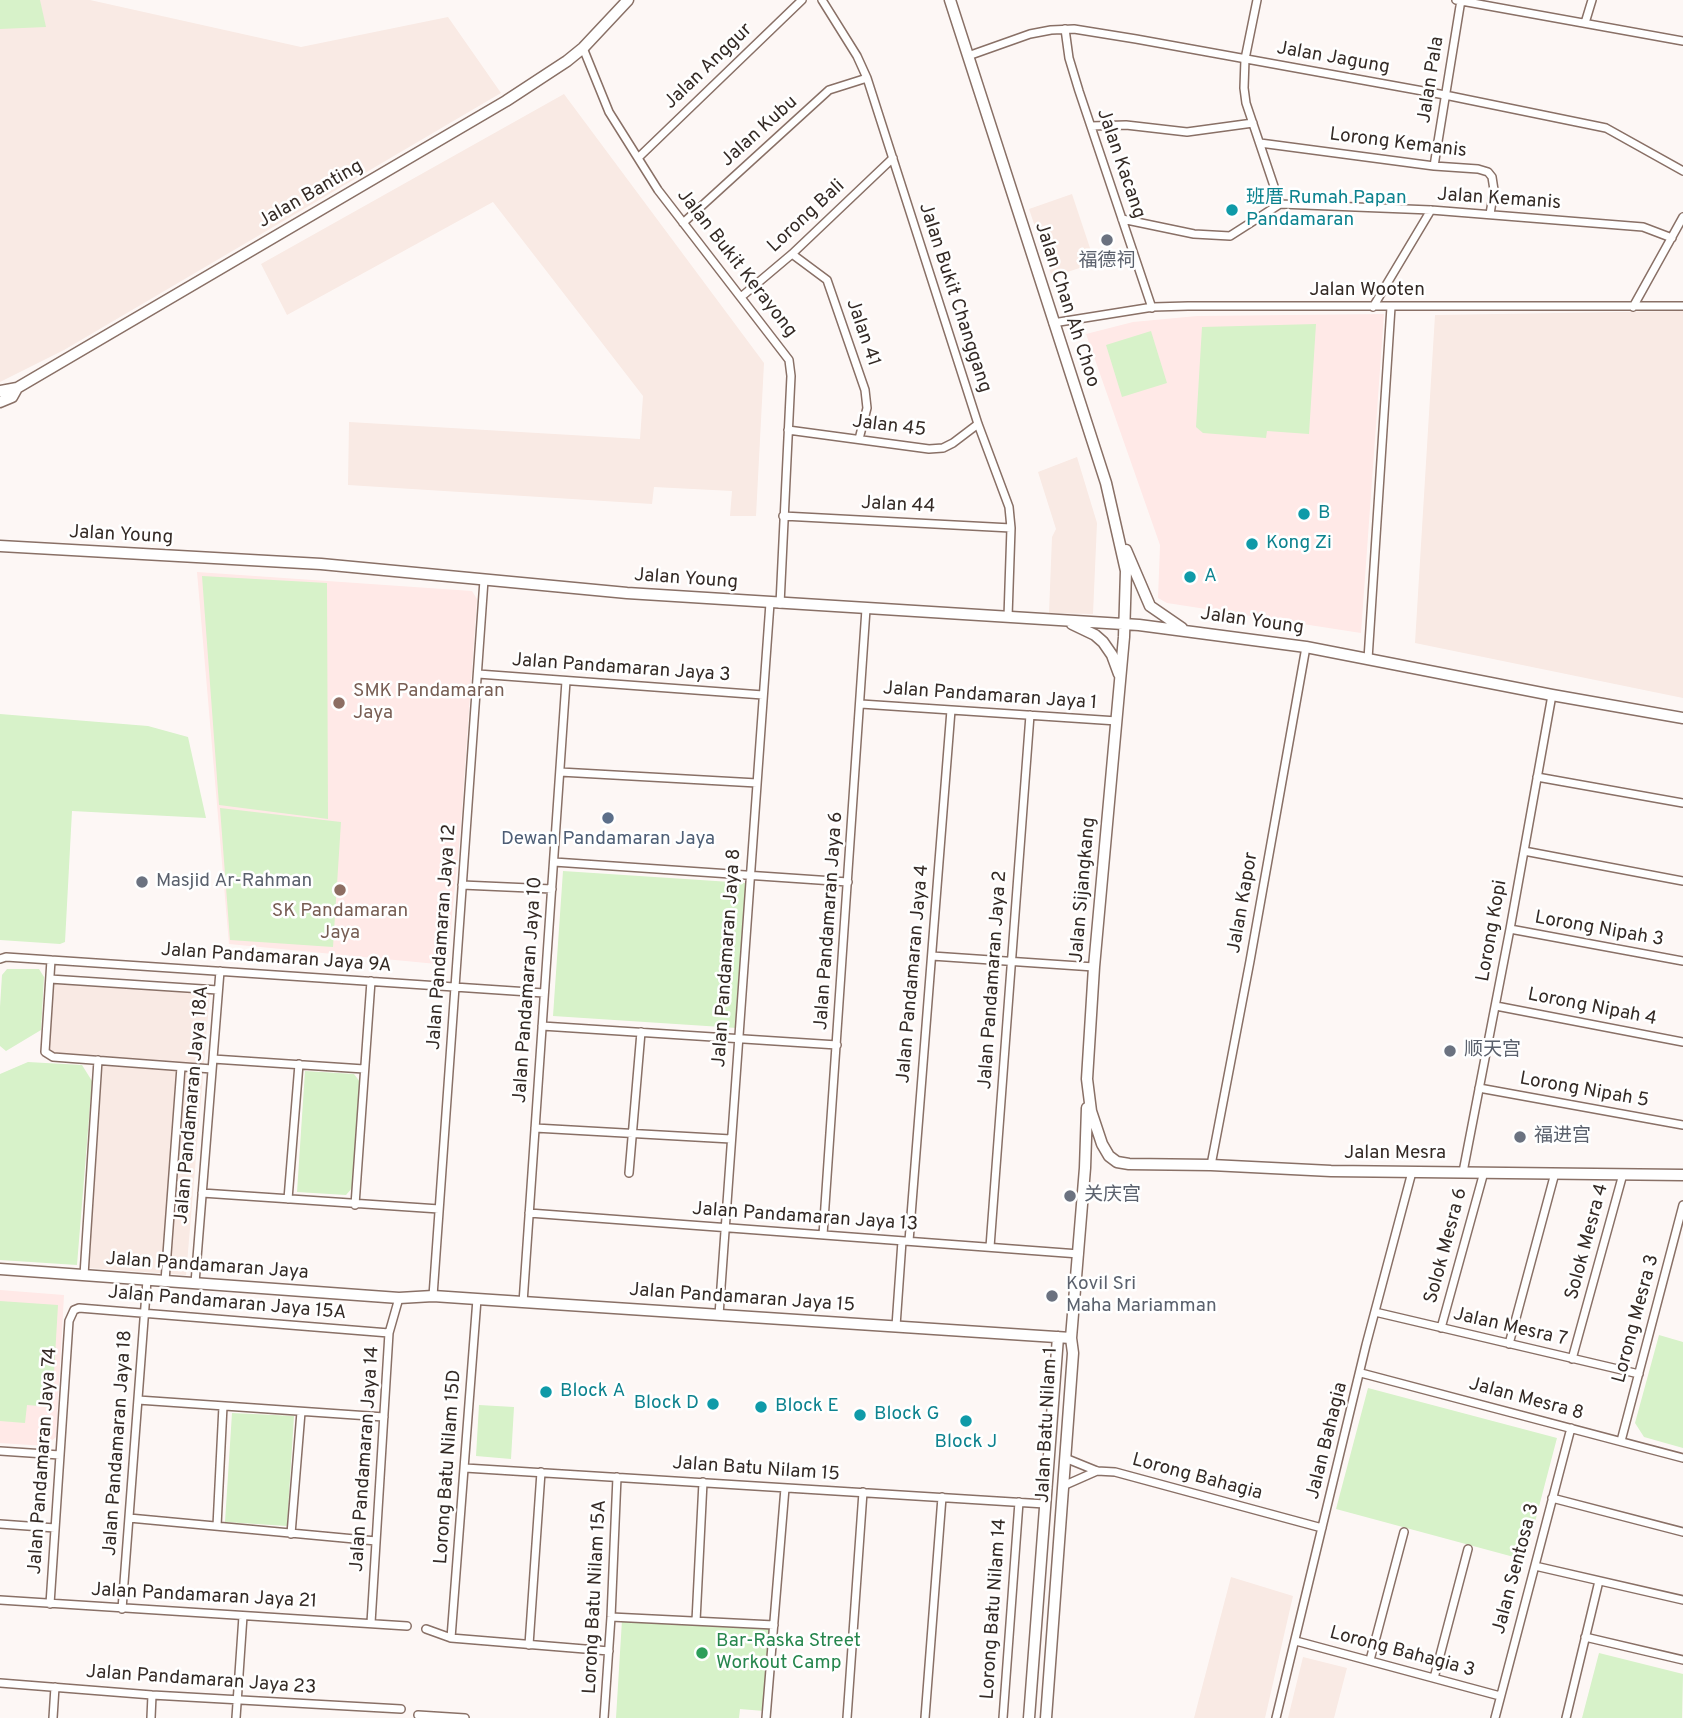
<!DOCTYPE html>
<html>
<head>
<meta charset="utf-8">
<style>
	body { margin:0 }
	canvas { display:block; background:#fdf7f5 }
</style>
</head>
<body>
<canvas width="1683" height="1718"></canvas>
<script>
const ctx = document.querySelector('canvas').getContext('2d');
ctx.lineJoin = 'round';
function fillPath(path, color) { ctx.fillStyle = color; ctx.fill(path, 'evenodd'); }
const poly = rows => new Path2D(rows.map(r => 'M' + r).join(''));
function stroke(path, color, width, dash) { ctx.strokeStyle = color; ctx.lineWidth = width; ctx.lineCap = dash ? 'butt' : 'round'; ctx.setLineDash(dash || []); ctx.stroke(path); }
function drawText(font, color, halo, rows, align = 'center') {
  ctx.font = font + ' Overpass,"Noto Sans SC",sans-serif'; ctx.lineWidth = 5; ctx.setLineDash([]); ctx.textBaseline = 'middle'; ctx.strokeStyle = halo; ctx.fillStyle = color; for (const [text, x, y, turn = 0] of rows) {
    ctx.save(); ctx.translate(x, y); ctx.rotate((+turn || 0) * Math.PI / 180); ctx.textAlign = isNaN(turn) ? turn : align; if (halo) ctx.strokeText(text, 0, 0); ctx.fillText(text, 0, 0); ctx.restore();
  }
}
fillPath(poly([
	[0,0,90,0,301,47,448,17,501,93,64,350,0,382],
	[564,94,764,363,756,516,730,516,732,491,654,487,652,504,348,485,349,422,640,439,643,396,493,202,287,315,261,264],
	[1072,194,1095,263,1052,277,1029,209],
	[1683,311,1683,698,1415,643,1435,315],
	[1077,457,1097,523,1093,614,1049,613,1052,537,1056,529,1038,472],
	[53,983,210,993,186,1275,89,1268,103,1058,54,1053,48,1050],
	[1231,1577,1293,1596,1265,1718,1194,1718],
	[1303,1657,1347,1668,1334,1718,1288,1718]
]), '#f9eae4');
fillPath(poly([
	[1384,314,1361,633,1167,603,1158,598,1160,545,1086,334,1133,322,1197,316],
	[197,572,472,591,477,599,460,836,447,965,229,944],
	[0,1290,64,1295,56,1437,45,1446,0,1443]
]), '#ffe9e7');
fillPath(poly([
	[0,0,40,0,46,27,0,29],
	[1316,324,1309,434,1267,431,1266,438,1203,433,1196,427,1202,327],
	[1151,331,1167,383,1122,397,1106,345],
	[202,576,327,583,328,819,219,805],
	[0,714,148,726,188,737,206,818,72,811,65,942,60,944,0,940],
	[220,808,341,822,333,947,230,940],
	[563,871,746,883,737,1028,553,1016],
	[7,969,39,969,44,977,41,1030,6,1051,0,1046,0,1007,2,975],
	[28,1062,82,1065,92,1081,77,1265,0,1260,0,1074],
	[305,1071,354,1074,360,1082,353,1187,346,1195,297,1192],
	[0,1301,58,1305,52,1407,27,1405,25,1423,0,1421],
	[1659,1335,1683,1342,1683,1448,1644,1437,1635,1423],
	[1368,1388,1557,1438,1525,1560,1336,1509],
	[479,1405,514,1407,511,1459,476,1456],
	[232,1413,294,1416,287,1526,225,1522],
	[622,1620,769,1627,764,1711,740,1709,739,1718,616,1718],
	[1599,1653,1683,1674,1682,1718,1582,1718]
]), '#d7f2c9');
const street = poly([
	[822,0,857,56,867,78,978,424,1009,507,1011,528,1008,617],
	[1257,0,1245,59,1244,88,1246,103,1280,204],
	[1456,0,1683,41],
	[1585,23,1592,0],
	[1065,29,1069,58,1079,91,1152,308],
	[583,48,609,112,658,190,789,360,791,376,780,604],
	[968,56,1030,34,1051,30,1074,29,1136,39,1445,95,1606,128,1683,171],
	[1091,126,1126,125,1187,132,1253,123],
	[1260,143,1434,166,1478,169,1488,172,1492,177,1494,190,1490,214],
	[639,157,802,0],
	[1434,166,1461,0],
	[1122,219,1194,234,1230,236,1280,204,1431,210,1643,227,1672,238],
	[683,223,829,90,867,78],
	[792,254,827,280,865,390,867,408,859,439],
	[741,297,792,254,893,158],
	[1373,307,1431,210],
	[1633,307,1683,217],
	[1053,323,1153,307,1188,306,1683,306],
	[788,430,929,449,943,448,953,443,978,424],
	[783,516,1011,528],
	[1368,659,1391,307],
	[478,674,763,695],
	[861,704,1117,721],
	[560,772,757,783],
	[1537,777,1683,803],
	[1524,851,1683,881],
	[554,862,848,882],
	[462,885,552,889],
	[1510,929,1683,961],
	[932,956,1094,967],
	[0,959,6,957,544,993],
	[51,960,45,1052,53,1057,212,1069],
	[50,979,218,990],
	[1496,1006,1683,1042],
	[542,1026,837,1045],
	[213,1059,364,1069],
	[1479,1088,1683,1125],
	[535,1128,731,1139],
	[1211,1165,1250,961,1306,647],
	[1463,1172,1510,929,1552,695],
	[629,1173,641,1032],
	[202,1193,439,1209],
	[288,1199,299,1064],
	[355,1205,371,981],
	[529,1213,1079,1254],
	[823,1235,866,609],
	[909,1241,951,710],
	[990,1247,1030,715],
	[84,1275,98,1060],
	[165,1281,181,1067],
	[195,1283,220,971],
	[433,1296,484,580],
	[523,1303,566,681],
	[1375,1312,1639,1374],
	[719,1315,770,603],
	[896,1326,902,1241],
	[1441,1328,1484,1172],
	[1509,1344,1555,1173],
	[1572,1359,1623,1174],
	[1361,1373,1683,1458],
	[138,1400,384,1417],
	[1621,1441,1683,1205],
	[0,1451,60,1455],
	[1065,1458,1097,1471,1115,1472,1322,1528],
	[465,1468,1045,1504],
	[1063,1486,1097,1471],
	[1552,1498,1683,1532],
	[129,1518,376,1541],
	[0,1524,55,1528],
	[217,1526,223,1406],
	[291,1534,301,1412],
	[1535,1566,1683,1600],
	[0,1600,407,1626],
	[50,1604,69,1321,74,1310,79,1308,389,1333],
	[122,1609,147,1280],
	[611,1617,774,1625],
	[696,1621,703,1482],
	[371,1623,389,1333,399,1298],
	[426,1629,451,1638,609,1651],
	[1585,1637,1683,1660],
	[451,1638,477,1299],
	[1296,1641,1500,1696],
	[529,1645,541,1472],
	[1370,1660,1404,1532],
	[1434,1678,1468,1549],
	[0,1683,152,1695,401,1709],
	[418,1715,465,1718],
	[53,1718,55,1687],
	[151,1718,152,1695],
	[236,1718,243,1616],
	[604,1718,611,1617,617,1477],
	[766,1718,785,1488],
	[847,1718,863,1492],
	[925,1718,942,1497],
	[1003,1718,1019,1502],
	[1276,1718,1366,1345,1412,1172],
	[1495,1718,1571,1428],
	[1566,1718,1599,1581]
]);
const secondary = poly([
	[950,0,1106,483,1126,571,1124,637,1094,967,1087,1079,1091,1111,1102,1144,1109,1156,1117,1162,1129,1164,1211,1165,1331,1171,1683,1175],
	[0,391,17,388],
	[0,402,12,397,17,388,506,101,567,61,583,48,628,0],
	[0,546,321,564,627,593,1139,625,1306,647,1552,695,1683,718],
	[1126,550,1150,606,1182,628],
	[1072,624,1095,635,1103,642,1112,655,1119,674],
	[0,1269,399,1298,433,1296,477,1299,1071,1338],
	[1029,1718,1058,1337],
	[1046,1718,1073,1353,1071,1338,1085,1168,1087,1108]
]);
stroke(street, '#897066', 10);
stroke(secondary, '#897066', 13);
stroke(street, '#fff', 7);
stroke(secondary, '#fff', 10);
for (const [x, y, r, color] of [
	[1232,210,7,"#0f9aa8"],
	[1107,240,7,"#6b7280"],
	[1304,514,7,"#0f9aa8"],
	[1252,544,7,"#0f9aa8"],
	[1190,577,7,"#0f9aa8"],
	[339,703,7,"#8d6e63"],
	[608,818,7,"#5c6f8a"],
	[142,882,7,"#6b7280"],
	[340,890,7,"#8d6e63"],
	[1450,1051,7,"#6b7280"],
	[1520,1137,7,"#6b7280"],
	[1070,1196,7,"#6b7280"],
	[1052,1296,7,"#6b7280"],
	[546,1392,7,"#0f9aa8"],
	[713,1404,7,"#0f9aa8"],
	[761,1407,7,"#0f9aa8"],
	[860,1415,7,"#0f9aa8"],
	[966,1421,7,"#0f9aa8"],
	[702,1653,7,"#2e9e5b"]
]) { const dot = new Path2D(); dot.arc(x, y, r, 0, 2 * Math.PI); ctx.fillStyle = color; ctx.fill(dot); stroke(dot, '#fff', 2.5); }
drawText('19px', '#342a25', '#fff', [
	["Jalan Jagung",1333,59,10],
	["Jalan Anggur",709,67,-44],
	["Jalan Pala",1432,80,-81],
	["Jalan Kubu",760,132,-42],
	["Lorong Kemanis",1398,144,7],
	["Jalan Kacang",1120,164,71],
	["Jalan Banting",311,195,-30],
	["Jalan Kemanis",1499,200,4],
	["Lorong Bali",807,217,-43],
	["Jalan Bukit Kerayong",736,264,52],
	["Jalan Wooten",1367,291],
	["Jalan Bukit Changgang",954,298,72],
	["Jalan Chan Ah Choo",1066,305,72],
	["Jalan 41",862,333,71],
	["Jalan 45",889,427,7],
	["Jalan 44",898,506,3],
	["Jalan Young",121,536,3],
	["Jalan Young",686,580,4],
	["Jalan Young",1252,622,8],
	["Jalan Pandamaran Jaya 3",621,669,4],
	["Jalan Pandamaran Jaya 1",990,697,4],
	["Jalan Sijangkang",1084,890,-85],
	["Jalan Kapor",1244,903,-80],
	["Jalan Pandamaran Jaya 6",830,921,-86],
	["Lorong Nipah 3",1599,930,10],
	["Lorong Kopi",1493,931,-80],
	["Jalan Pandamaran Jaya 12",443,937,-86],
	["Jalan Pandamaran Jaya 8",728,958,-86],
	["Jalan Pandamaran Jaya 9A",276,959,4],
	["Jalan Pandamaran Jaya 4",914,974,-85],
	["Jalan Pandamaran Jaya 2",994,980,-86],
	["Jalan Pandamaran Jaya 10",529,990,-86],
	["Lorong Nipah 4",1592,1008,11],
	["Lorong Nipah 5",1584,1091,10],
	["Jalan Pandamaran Jaya 18A",193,1105,-85],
	["Jalan Mesra",1395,1154],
	["Jalan Pandamaran Jaya 13",805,1218,4],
	["Solok Mesra 4",1588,1242,-75],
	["Solok Mesra 6",1447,1246,-75],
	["Jalan Pandamaran Jaya",207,1267,4],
	["Jalan Pandamaran Jaya 15",742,1299,4],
	["Jalan Pandamaran Jaya 15A",227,1304,5],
	["Lorong Mesra 3",1637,1319,-75],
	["Jalan Mesra 7",1510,1328,13],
	["Jalan Mesra 8",1526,1400,15],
	["Jalan Batu Nilam 1",1048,1425,-87],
	["Jalan Bahagia",1328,1441,-76],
	["Jalan Pandamaran Jaya 18",119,1443,-86],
	["Jalan Pandamaran Jaya 14",366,1459,-86],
	["Jalan Pandamaran Jaya 74",44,1461,-86],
	["Lorong Batu Nilam 15D",449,1467,-86],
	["Jalan Batu Nilam 15",756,1470,4],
	["Lorong Bahagia",1197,1478,15],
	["Jalan Sentosa 3",1517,1569,-75],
	["Jalan Pandamaran Jaya 21",204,1597,3],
	["Lorong Batu Nilam 15A",596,1597,-87],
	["Lorong Batu Nilam 14",995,1609,-86],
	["Lorong Bahagia 3",1402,1653,15],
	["Jalan Pandamaran Jaya 23",201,1681,4]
]);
drawText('19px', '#0d838f', '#fff', [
	["班厝 Rumah Papan",1246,199],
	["Pandamaran",1246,221],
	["B",1318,514],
	["Kong Zi",1266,544],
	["A",1204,577],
	["Block A",560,1392],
	["Block D",699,1404,"right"],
	["Block E",775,1407],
	["Block G",874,1415],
	["Block J",966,1443,"center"]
], 'left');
drawText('19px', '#5b616d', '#fff', [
	["福德祠",1107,262,"center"],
	["Masjid Ar-Rahman",156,882],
	["顺天宫",1464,1051],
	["福进宫",1534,1137],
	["关庆宫",1084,1196],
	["Kovil Sri",1066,1285],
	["Maha Mariamman",1066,1307]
], 'left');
drawText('19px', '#785e54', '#fff', [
	["SMK Pandamaran",353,692],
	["Jaya",353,714],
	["SK Pandamaran",340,912,"center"],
	["Jaya",340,934,"center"]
], 'left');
drawText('19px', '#4e5e75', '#fff', [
	["Dewan Pandamaran Jaya",608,840]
]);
drawText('19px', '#27864d', '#fff', [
	["Bar-Raska Street",716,1642],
	["Workout Camp",716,1664]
], 'left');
</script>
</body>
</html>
